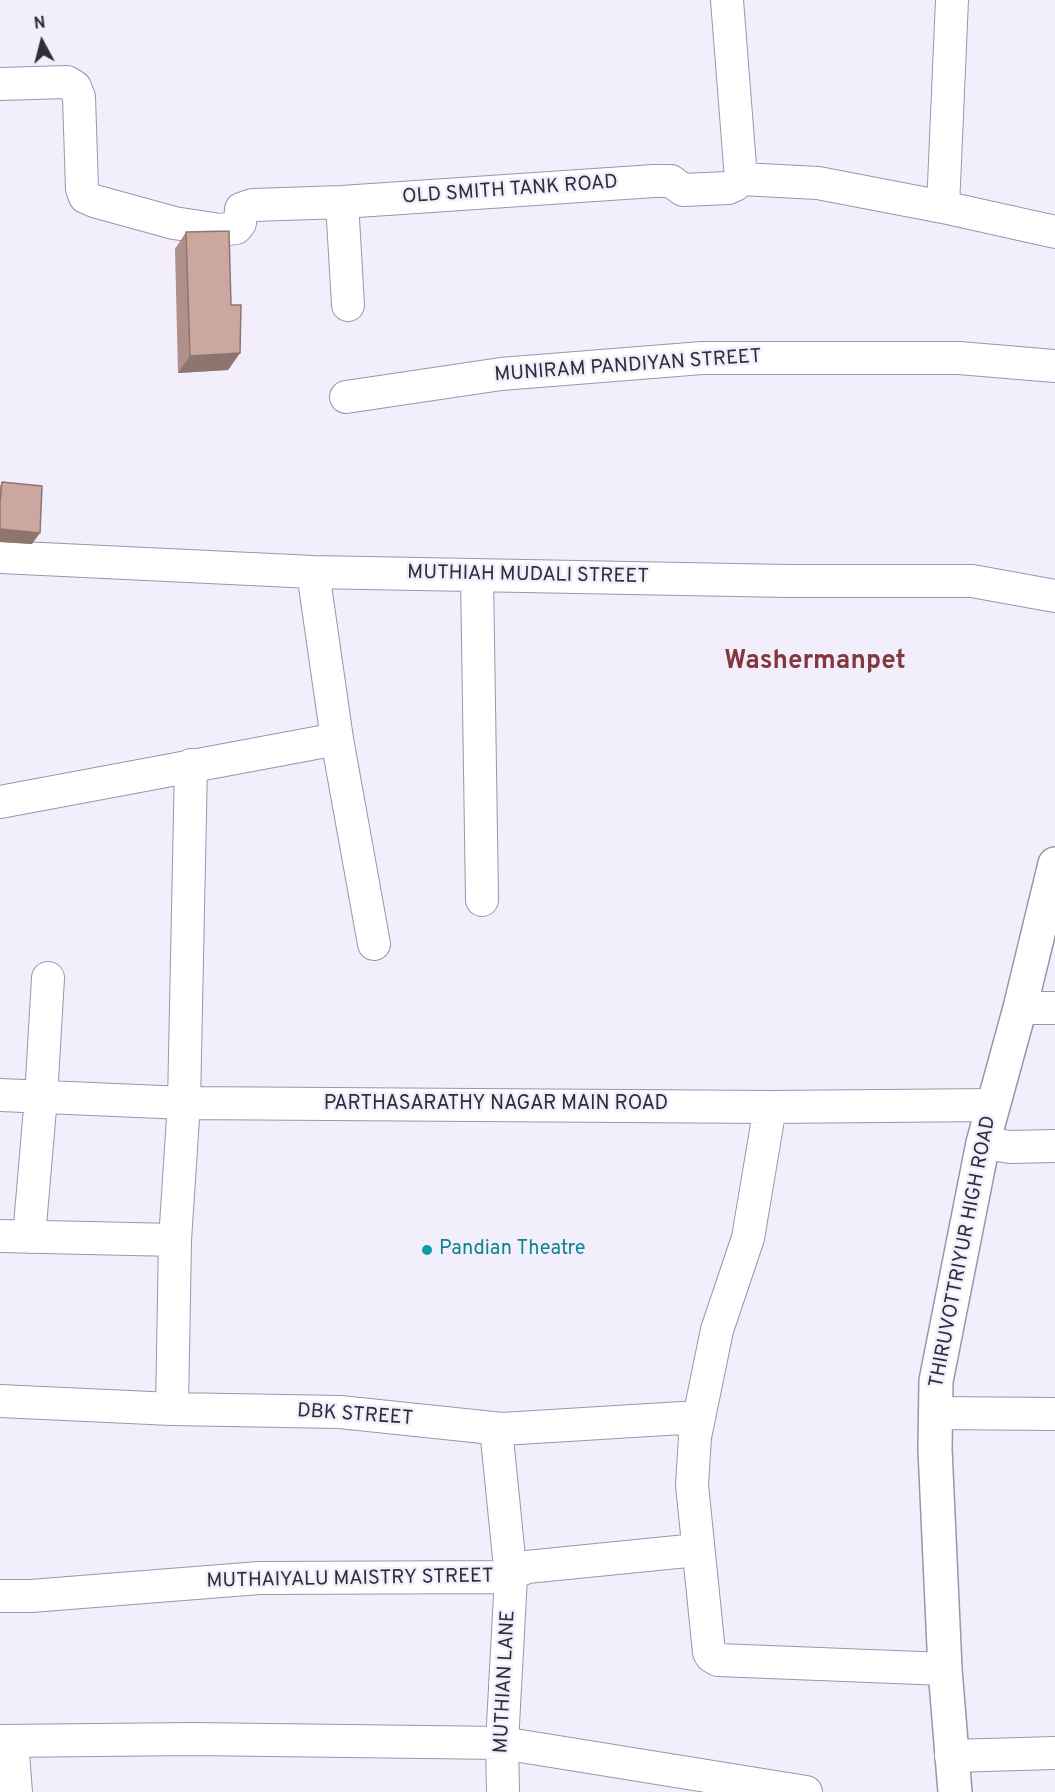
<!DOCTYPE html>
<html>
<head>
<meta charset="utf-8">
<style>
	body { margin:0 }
	#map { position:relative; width:1055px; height:1792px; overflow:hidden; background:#f2eefb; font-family:Overpass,sans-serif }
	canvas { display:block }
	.north { position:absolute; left:12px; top:12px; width:60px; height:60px; -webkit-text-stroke:4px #f2eefb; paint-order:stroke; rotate:353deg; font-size:16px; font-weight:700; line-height:24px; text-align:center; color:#312d39 }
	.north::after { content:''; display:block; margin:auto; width:21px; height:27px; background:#312d39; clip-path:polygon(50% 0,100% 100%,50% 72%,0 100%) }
</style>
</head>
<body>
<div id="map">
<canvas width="1055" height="1792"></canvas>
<div class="north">N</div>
</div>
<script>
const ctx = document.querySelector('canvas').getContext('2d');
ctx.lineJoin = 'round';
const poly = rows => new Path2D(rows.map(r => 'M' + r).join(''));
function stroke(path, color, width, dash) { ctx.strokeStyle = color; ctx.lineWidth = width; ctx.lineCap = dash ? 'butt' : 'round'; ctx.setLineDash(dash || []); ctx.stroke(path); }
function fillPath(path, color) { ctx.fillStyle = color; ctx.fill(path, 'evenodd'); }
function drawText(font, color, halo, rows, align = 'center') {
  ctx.font = font + ' Overpass,sans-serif'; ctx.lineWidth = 5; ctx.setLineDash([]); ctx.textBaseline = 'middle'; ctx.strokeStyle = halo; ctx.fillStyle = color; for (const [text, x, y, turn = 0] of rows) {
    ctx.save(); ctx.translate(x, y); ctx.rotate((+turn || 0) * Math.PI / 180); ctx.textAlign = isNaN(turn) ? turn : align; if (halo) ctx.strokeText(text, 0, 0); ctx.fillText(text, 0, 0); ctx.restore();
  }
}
const minor = poly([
	[727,0,741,179],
	[0,84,67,82,75,87,79,97,82,189,85,197,94,201,174,223,220,230,236,228,240,223,241,209,253,205,342,202,654,181,671,181,683,190,728,188,735,185,741,179,818,183,943,207,1055,232],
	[342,202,348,305],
	[943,207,952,0],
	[346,397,501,374,702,358,959,358,1055,366],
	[0,557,313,572,788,581,972,581,1055,596],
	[313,572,337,739,374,944],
	[477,575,482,900],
	[0,802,337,739],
	[1020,1008,1055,1008],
	[0,1095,184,1103,770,1107,992,1105],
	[770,1107,748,1238,717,1330,695,1437,692,1485,709,1652,711,1656,718,1660,945,1669],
	[983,1143,1010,1147,1055,1146],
	[0,1236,175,1240],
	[29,1237,41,1097,48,978],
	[0,1401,172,1409,340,1412,502,1429,682,1418,692,1420,694,1424,695,1437],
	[172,1409,175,1240,184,1103,191,765],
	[936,1413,1055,1414],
	[496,1429,511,1577,502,1743,503,1792],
	[0,1596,31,1596,259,1578,511,1577,516,1572,527,1567,697,1550],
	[0,1741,193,1739,502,1743,806,1792],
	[12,1741,16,1792],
	[951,1756,1055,1753]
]);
const secondary = poly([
	[955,1792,945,1669,935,1449,936,1381,983,1143,1020,1008,1055,864]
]);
stroke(minor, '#9d93b0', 34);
stroke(secondary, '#9d93b0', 36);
stroke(minor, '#fff', 32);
stroke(secondary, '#fff', 33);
fillPath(poly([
	[186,232,231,305,240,353,228,370,178,373,175,249],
	[2,482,32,544,0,542,0,486]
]), '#af908a');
fillPath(poly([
	[240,353,228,370,178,373,190,356],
	[0,529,40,533,32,544,0,542]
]), '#8e7570');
const building = poly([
	[229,231,231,305,241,305,240,353,190,356,186,232,229,231],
	[2,482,42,486,40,533,0,529,0,503,2,482]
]);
fillPath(building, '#cba7a0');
stroke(building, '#8e7570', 1.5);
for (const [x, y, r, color] of [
	[427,1250,6,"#0f9aa8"]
]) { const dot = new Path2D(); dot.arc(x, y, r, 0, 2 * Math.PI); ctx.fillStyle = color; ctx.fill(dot); stroke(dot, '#f2eefb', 2); }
drawText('20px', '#312d39', '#f2eefb', [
	["OLD SMITH TANK ROAD",510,191,-4],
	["MUNIRAM PANDIYAN STREET",628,367,-4],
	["MUTHIAH MUDALI STREET",528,576,1],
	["PARTHASARATHY NAGAR MAIN ROAD",496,1105],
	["THIRUVOTTRIYUR HIGH ROAD",964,1252,-79],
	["DBK STREET",355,1416,4],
	["MUTHAIYALU MAISTRY STREET",350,1580,-1],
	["MUTHIAN LANE",506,1682,-87]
]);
drawText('20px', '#0d838f', '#f2eefb', [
	["Pandian Theatre",439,1250]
], 'left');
drawText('bold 26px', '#81393d', '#f2eefb', [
	["Washermanpet",815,663]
]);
</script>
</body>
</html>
